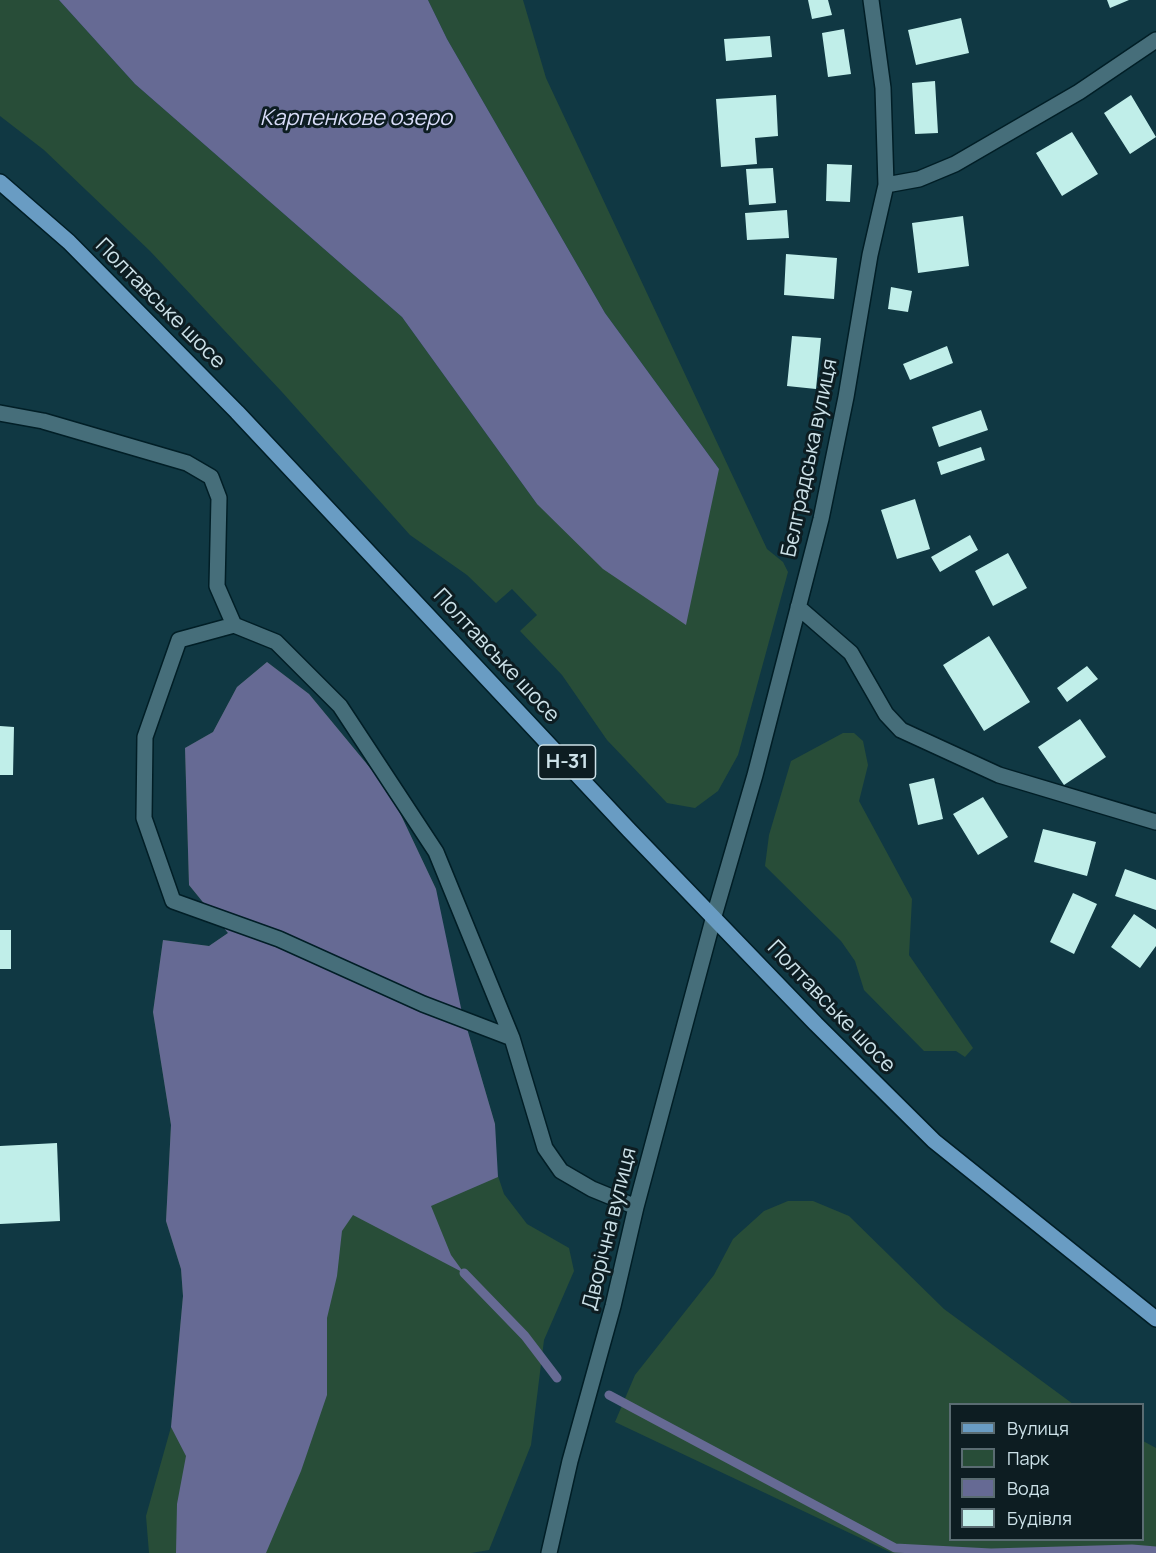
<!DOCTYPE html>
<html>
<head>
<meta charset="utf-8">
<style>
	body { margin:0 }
	#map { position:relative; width:1156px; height:1553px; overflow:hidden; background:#103843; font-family:Manrope,sans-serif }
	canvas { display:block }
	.legend { position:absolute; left:949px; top:1403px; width:195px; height:138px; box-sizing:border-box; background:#0d1d22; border:2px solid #5a6c72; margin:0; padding:8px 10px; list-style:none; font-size:18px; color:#cde2e9 }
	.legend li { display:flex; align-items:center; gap:12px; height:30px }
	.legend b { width:30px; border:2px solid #5a6c72 }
</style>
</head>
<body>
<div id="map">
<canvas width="1156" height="1553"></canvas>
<ul class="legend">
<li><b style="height:8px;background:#699cc3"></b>Вулиця</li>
<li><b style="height:16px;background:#284d38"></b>Парк</li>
<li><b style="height:16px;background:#666a94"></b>Вода</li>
<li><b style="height:16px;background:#c0eee9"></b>Будівля</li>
</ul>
</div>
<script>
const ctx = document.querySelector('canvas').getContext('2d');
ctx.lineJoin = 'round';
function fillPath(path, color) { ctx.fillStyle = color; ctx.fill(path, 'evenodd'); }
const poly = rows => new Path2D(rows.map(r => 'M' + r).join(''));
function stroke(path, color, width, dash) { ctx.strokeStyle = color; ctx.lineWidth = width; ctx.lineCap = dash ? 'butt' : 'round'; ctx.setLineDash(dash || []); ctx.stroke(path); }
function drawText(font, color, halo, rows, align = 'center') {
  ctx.font = font + ' Manrope,sans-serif'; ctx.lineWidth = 6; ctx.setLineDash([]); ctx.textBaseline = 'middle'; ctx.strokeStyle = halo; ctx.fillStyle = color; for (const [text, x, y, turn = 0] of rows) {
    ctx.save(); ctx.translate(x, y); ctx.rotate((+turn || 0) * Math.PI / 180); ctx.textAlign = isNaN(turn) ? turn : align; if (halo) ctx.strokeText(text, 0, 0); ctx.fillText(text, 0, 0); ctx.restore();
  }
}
fillPath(poly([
	[0,0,59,0,135,84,402,317,537,504,719,469,605,313,447,39,428,0,523,0,546,78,767,549,783,562,788,572,738,755,718,791,695,808,667,803,607,740,562,675,520,631,537,615,512,589,496,603,467,575,410,535,282,392,150,251,44,150,0,116],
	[267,662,309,694,390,792,436,889,443,948,495,1124,496,1170,504,1194,527,1224,569,1248,574,1271,544,1340,531,1445,489,1550,471,1553,149,1553,146,1516,171,1427,183,1296,181,1269,166,1221,171,1125,153,1012,163,940,209,946,228,933,189,885,185,748,213,732,237,687],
	[843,733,854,733,863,741,868,765,859,801,912,899,909,955,973,1048,965,1057,956,1051,924,1051,864,990,855,961,841,941,765,866,769,835,791,761],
	[788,1201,813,1201,849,1216,944,1309,1073,1404,950,1404,950,1540,1142,1540,1143,1441,1156,1448,1156,1553,892,1553,615,1422,635,1375,714,1275,733,1239,764,1211]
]), '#284d38');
fillPath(poly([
	[59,0,428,0,447,39,605,313,719,469,686,625,603,569,537,504,402,317,135,84],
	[267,662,309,694,390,792,436,889,461,1008,495,1124,498,1177,431,1206,451,1255,464,1273,353,1215,342,1231,337,1276,327,1318,327,1395,301,1471,266,1553,176,1553,177,1504,186,1456,171,1427,183,1296,181,1269,166,1221,171,1125,153,1012,163,940,209,946,228,933,189,885,185,748,213,732,237,687]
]), '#666a94');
stroke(poly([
	[464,1273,525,1336,557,1378],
	[609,1395,895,1548,991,1553,1132,1549,1156,1551]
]), '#666a94', 9);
fillPath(poly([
	[808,0,828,0,832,15,812,19],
	[1107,0,1129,0,1110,8],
	[961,18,969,53,916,65,908,30],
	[844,29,851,74,828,77,822,33],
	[770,36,772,57,726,61,724,39],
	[935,81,938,133,915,134,912,83],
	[776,95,778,136,755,138,757,164,721,167,716,99],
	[1131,95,1156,137,1130,154,1104,113],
	[1072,132,1098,174,1062,196,1036,153],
	[827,164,852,165,850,202,826,201],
	[773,168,776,203,749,205,746,169],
	[787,210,789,238,747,240,745,213],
	[963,216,969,266,918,273,912,223],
	[786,254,837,258,834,299,784,295],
	[891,287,912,291,908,312,888,309],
	[792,336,821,338,816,389,787,386],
	[947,346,953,363,910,380,903,364],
	[981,410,988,430,939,447,932,427],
	[981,447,985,460,941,475,937,462],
	[915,499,930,549,897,559,881,510],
	[970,535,978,550,940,572,931,557],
	[1008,553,1027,588,993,606,975,571],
	[989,636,1030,702,984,731,943,665],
	[1087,666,1098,679,1067,702,1057,688],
	[1080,719,1106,757,1064,785,1038,747],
	[0,726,14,727,13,775,0,775],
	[934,778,943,819,918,825,909,784],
	[983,797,1008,837,978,855,953,814],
	[1043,829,1096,842,1087,876,1034,862],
	[1125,869,1156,880,1156,910,1115,896],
	[1073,893,1097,904,1074,954,1050,942],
	[1134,914,1156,929,1156,946,1140,968,1111,947],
	[0,930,11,930,11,969,0,969],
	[57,1143,60,1221,0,1224,0,1146]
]), '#c0eee9');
const minor = poly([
	[886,185,919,179,955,164,1079,92,1156,40],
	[0,413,43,421,187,463,211,477,219,498,217,586,234,625],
	[798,607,851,653,886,714,901,730,999,775,1156,822],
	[512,1038,423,1004,279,939,173,901,144,818,145,737,179,640,234,625,276,642,340,706,436,852,512,1038,545,1148,561,1171,592,1189,636,1207],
	[549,1553,570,1461,613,1306,636,1207,714,916,755,775,821,519,846,397,870,255,886,185,883,88,871,0]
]);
const major = poly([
	[0,182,69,242,237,412,629,830,816,1024,934,1141,1156,1319]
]);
stroke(minor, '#011e26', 18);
stroke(major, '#011e26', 18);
stroke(minor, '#466e7a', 15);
stroke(major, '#699cc3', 15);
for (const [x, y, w] of [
	[567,762,57]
]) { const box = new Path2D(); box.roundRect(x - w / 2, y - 17, w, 34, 4.5); ctx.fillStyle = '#0d1d22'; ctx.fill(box); stroke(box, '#cde2e9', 1.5); }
drawText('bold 20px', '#cde2e9', null, [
	["Н-31",567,762]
]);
drawText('21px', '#cde2e9', '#0d1d22', [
	["Полтавське шосе",160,304,45],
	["Бєлградська вулиця",810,458,-78],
	["Полтавське шосе",496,656,47],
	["Полтавське шосе",831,1007,46],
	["Дворічна вулиця",610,1229,-76]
]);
drawText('italic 22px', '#d9ddf9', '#0d1d22', [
	["Карпенкове озеро",356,119]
]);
</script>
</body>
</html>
